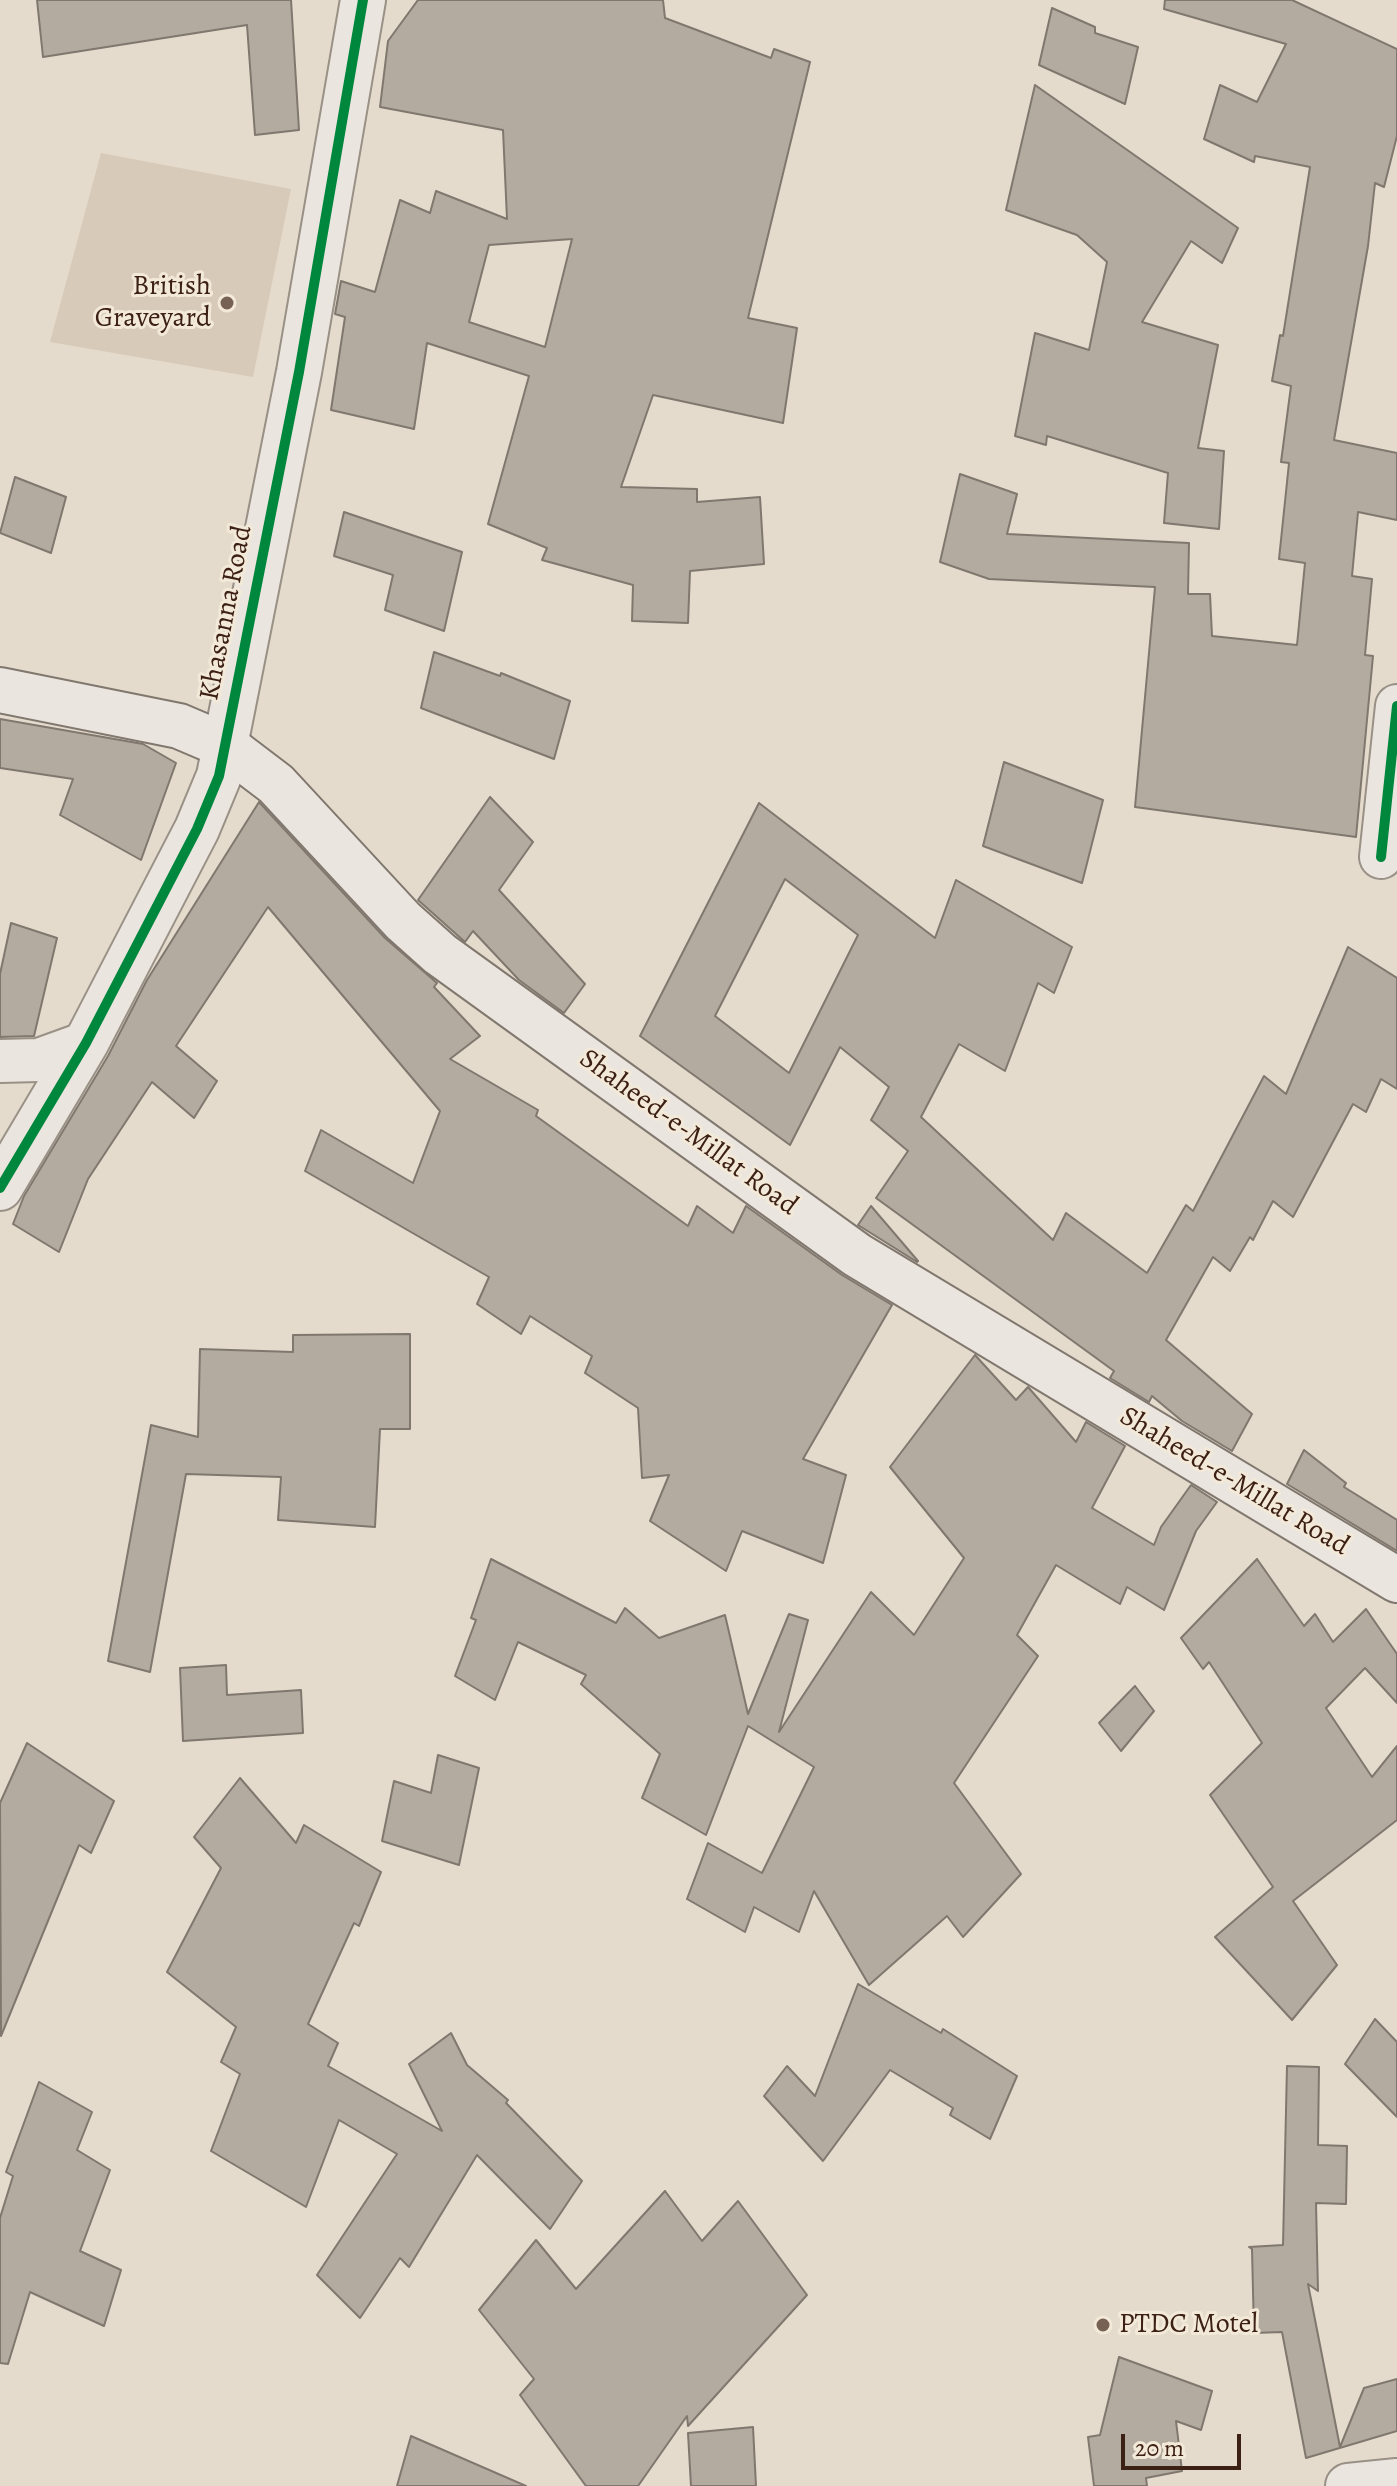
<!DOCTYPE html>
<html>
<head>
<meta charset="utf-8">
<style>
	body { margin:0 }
	#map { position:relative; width:1397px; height:2486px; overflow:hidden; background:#e4dbcd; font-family:Alegreya,serif }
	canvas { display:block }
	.scale { position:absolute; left:1121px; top:2434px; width:120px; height:36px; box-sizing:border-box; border:4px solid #3c2013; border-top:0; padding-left:10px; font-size:24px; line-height:28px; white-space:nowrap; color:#3c2013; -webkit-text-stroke:6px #f3e9d9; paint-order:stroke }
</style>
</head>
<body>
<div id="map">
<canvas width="1397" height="2486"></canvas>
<div class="scale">20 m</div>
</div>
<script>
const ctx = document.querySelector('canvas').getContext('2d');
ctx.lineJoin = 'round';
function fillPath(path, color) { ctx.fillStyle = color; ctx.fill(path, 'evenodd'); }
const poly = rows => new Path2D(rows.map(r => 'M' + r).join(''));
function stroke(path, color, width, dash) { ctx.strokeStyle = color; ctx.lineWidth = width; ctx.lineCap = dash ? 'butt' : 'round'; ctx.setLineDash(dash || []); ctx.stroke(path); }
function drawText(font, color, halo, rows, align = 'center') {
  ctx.font = font + ' Alegreya,serif'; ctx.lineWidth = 6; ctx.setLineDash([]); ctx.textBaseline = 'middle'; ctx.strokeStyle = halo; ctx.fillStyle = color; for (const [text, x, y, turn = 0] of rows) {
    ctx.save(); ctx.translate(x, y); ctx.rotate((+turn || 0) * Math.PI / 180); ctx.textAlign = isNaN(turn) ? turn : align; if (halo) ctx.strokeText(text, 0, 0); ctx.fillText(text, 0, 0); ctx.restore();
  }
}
fillPath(poly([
	[101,153,291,189,253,377,50,342]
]), '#d8cab8');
const building = poly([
	[37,0,291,0,299,130,255,135,247,25,43,57,37,0],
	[418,0,663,0,665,18,771,58,774,49,810,62,748,318,797,328,783,423,653,395,621,487,697,489,697,502,760,497,764,564,690,571,688,623,632,621,633,585,542,560,547,548,488,524,529,376,427,343,414,429,331,410,345,317,335,314,341,281,375,292,400,200,430,213,436,191,507,219,503,130,380,107,388,41,418,0],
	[572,239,545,347,469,322,489,245,572,239],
	[1165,0,1292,0,1397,49,1397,136,1384,187,1375,183,1368,246,1334,440,1397,453,1397,520,1358,512,1352,576,1372,579,1365,655,1373,656,1356,837,1135,807,1155,587,989,579,940,562,960,474,1017,494,1007,534,1189,543,1188,594,1210,594,1212,636,1297,645,1305,563,1279,559,1289,463,1281,462,1291,386,1272,381,1280,335,1283,336,1310,167,1255,156,1254,162,1204,139,1220,85,1257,102,1286,44,1164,9,1165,0],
	[1052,8,1095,27,1095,33,1138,47,1125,104,1039,65,1052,8],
	[1035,85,1238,228,1222,263,1191,241,1142,322,1218,345,1198,448,1224,451,1219,529,1164,523,1168,473,1047,436,1046,445,1015,436,1035,333,1089,350,1107,262,1077,235,1006,210,1035,85],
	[15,477,66,497,51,553,0,533,15,477],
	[344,512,462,552,444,631,385,610,393,575,334,556,344,512],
	[434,652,500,676,501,673,570,701,554,759,421,708,434,652],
	[0,719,143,744,176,763,141,860,60,815,73,779,0,768,0,719],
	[1004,762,1103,800,1082,883,983,846,1004,762],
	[490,797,533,842,499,890,585,984,564,1013,519,980,473,931,465,942,418,900,490,797],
	[259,802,385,938,437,983,434,987,480,1036,450,1059,538,1110,536,1116,688,1226,697,1206,733,1233,746,1206,842,1275,892,1305,803,1459,846,1475,823,1563,742,1531,726,1571,650,1521,669,1475,642,1478,638,1408,585,1373,592,1356,530,1316,521,1334,477,1304,489,1277,305,1171,321,1130,413,1183,440,1111,268,907,176,1046,217,1081,194,1118,152,1082,88,1179,59,1252,13,1224,24,1196,108,1056,147,980,259,802],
	[759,803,935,938,956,880,1072,947,1054,993,1038,983,1005,1071,959,1044,921,1117,1053,1240,1066,1213,1147,1273,1186,1205,1193,1211,1264,1076,1286,1094,1348,947,1397,978,1397,1089,1381,1079,1366,1112,1353,1104,1293,1217,1273,1201,1253,1240,1250,1237,1230,1271,1213,1257,1166,1340,1252,1414,1232,1451,1182,1421,1152,1396,1149,1402,1110,1378,1114,1371,876,1198,908,1151,871,1120,889,1087,840,1047,790,1145,640,1036,759,803],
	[785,879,858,935,789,1073,715,1016,785,879],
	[11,923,57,938,34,1036,0,1037,0,974,11,923],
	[871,1206,918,1261,917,1262,858,1225,871,1206],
	[410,1334,410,1429,380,1429,375,1527,278,1520,281,1477,186,1474,150,1672,108,1661,151,1425,198,1437,200,1349,293,1352,293,1335,410,1334],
	[975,1355,1016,1400,1028,1387,1076,1442,1086,1422,1125,1446,1092,1508,1154,1545,1161,1527,1191,1485,1217,1502,1196,1531,1164,1610,1127,1587,1120,1604,1056,1565,1017,1635,1038,1656,954,1783,1021,1874,963,1937,947,1916,869,1985,814,1891,799,1932,754,1907,745,1932,687,1899,708,1843,762,1873,814,1767,748,1726,706,1835,642,1798,660,1754,581,1684,586,1675,518,1642,495,1700,455,1676,476,1620,471,1618,491,1559,616,1623,625,1608,659,1638,725,1615,748,1714,789,1614,808,1620,779,1732,871,1592,914,1635,964,1558,890,1467,975,1355],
	[1304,1450,1346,1483,1344,1487,1397,1520,1397,1551,1287,1484,1304,1450],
	[1257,1559,1304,1626,1315,1614,1333,1642,1366,1609,1397,1654,1397,1703,1365,1668,1326,1708,1372,1777,1397,1746,1397,1820,1293,1901,1337,1965,1292,2020,1215,1937,1273,1887,1210,1795,1262,1743,1209,1662,1203,1669,1181,1638,1257,1559],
	[226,1665,227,1695,301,1690,303,1733,183,1741,180,1668,226,1665],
	[1135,1686,1154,1711,1121,1751,1099,1723,1135,1686],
	[27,1743,114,1801,91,1853,79,1845,1,2036,0,1803,27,1743],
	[438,1755,479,1768,459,1865,382,1841,394,1781,431,1793,438,1755],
	[240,1778,296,1843,304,1825,381,1872,359,1926,354,1923,308,2024,338,2043,328,2066,442,2131,409,2064,451,2033,467,2065,508,2100,506,2103,582,2181,550,2229,477,2155,409,2267,400,2258,360,2318,317,2275,397,2154,339,2120,306,2207,211,2151,240,2074,221,2062,236,2027,167,1972,221,1868,194,1837,240,1778],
	[858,1984,941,2033,943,2029,1017,2076,990,2139,950,2115,953,2108,890,2070,823,2161,764,2096,787,2066,815,2096,858,1984],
	[1375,2019,1397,2042,1397,2117,1345,2064,1375,2019],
	[1287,2066,1319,2067,1318,2145,1347,2146,1346,2204,1316,2203,1318,2291,1308,2284,1340,2447,1364,2388,1397,2379,1397,2431,1306,2458,1282,2332,1254,2333,1252,2249,1249,2247,1283,2245,1287,2066],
	[39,2082,92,2112,77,2150,110,2170,80,2251,121,2270,104,2326,30,2292,8,2364,0,2363,0,2218,13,2176,6,2172,39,2082],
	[665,2191,702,2241,738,2201,807,2295,688,2426,687,2416,638,2486,586,2486,520,2395,534,2379,479,2310,536,2240,576,2289,665,2191],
	[1119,2357,1212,2391,1201,2430,1176,2421,1182,2471,1146,2478,1147,2486,1094,2486,1088,2437,1100,2435,1119,2357],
	[753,2427,756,2486,691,2486,688,2433,753,2427],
	[411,2436,526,2486,397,2486,411,2436]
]);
fillPath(building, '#b3aba0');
stroke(building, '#80776e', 2);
const minor = poly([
	[1381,857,1397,706],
	[0,1061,39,1060,86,1043]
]);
const tertiary = poly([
	[0,1188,86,1043,197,829,219,776,299,372,363,0],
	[1348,2486,1397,2481]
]);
const secondary = poly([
	[0,690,179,726,226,746,276,784,403,921,440,954,857,1255,1397,1580]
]);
stroke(minor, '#999086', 46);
stroke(tertiary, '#999086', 48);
stroke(secondary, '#80776e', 48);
stroke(minor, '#eae5de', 42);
stroke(tertiary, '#eae5de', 44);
stroke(secondary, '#eae5de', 44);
stroke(poly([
	[1381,857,1397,706],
	[0,1188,86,1043,197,829,219,776,299,372,363,0]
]), '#00873e', 10);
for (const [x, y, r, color] of [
	[227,303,8,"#776154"],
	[1103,2325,8,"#776154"]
]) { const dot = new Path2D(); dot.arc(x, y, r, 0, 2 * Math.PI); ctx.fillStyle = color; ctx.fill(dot); stroke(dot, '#f3e9d9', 3); }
drawText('28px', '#3c2013', '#f3e9d9', [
	["British",211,287],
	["Graveyard",211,319],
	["PTDC Motel",1119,2325,"left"]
], 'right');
drawText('28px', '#3c2013', '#f3e9d9', [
	["Khasanna Road",227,613,-79],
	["Shaheed-e-Millat Road",688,1133,36],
	["Shaheed-e-Millat Road",1234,1482,31]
]);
</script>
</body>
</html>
